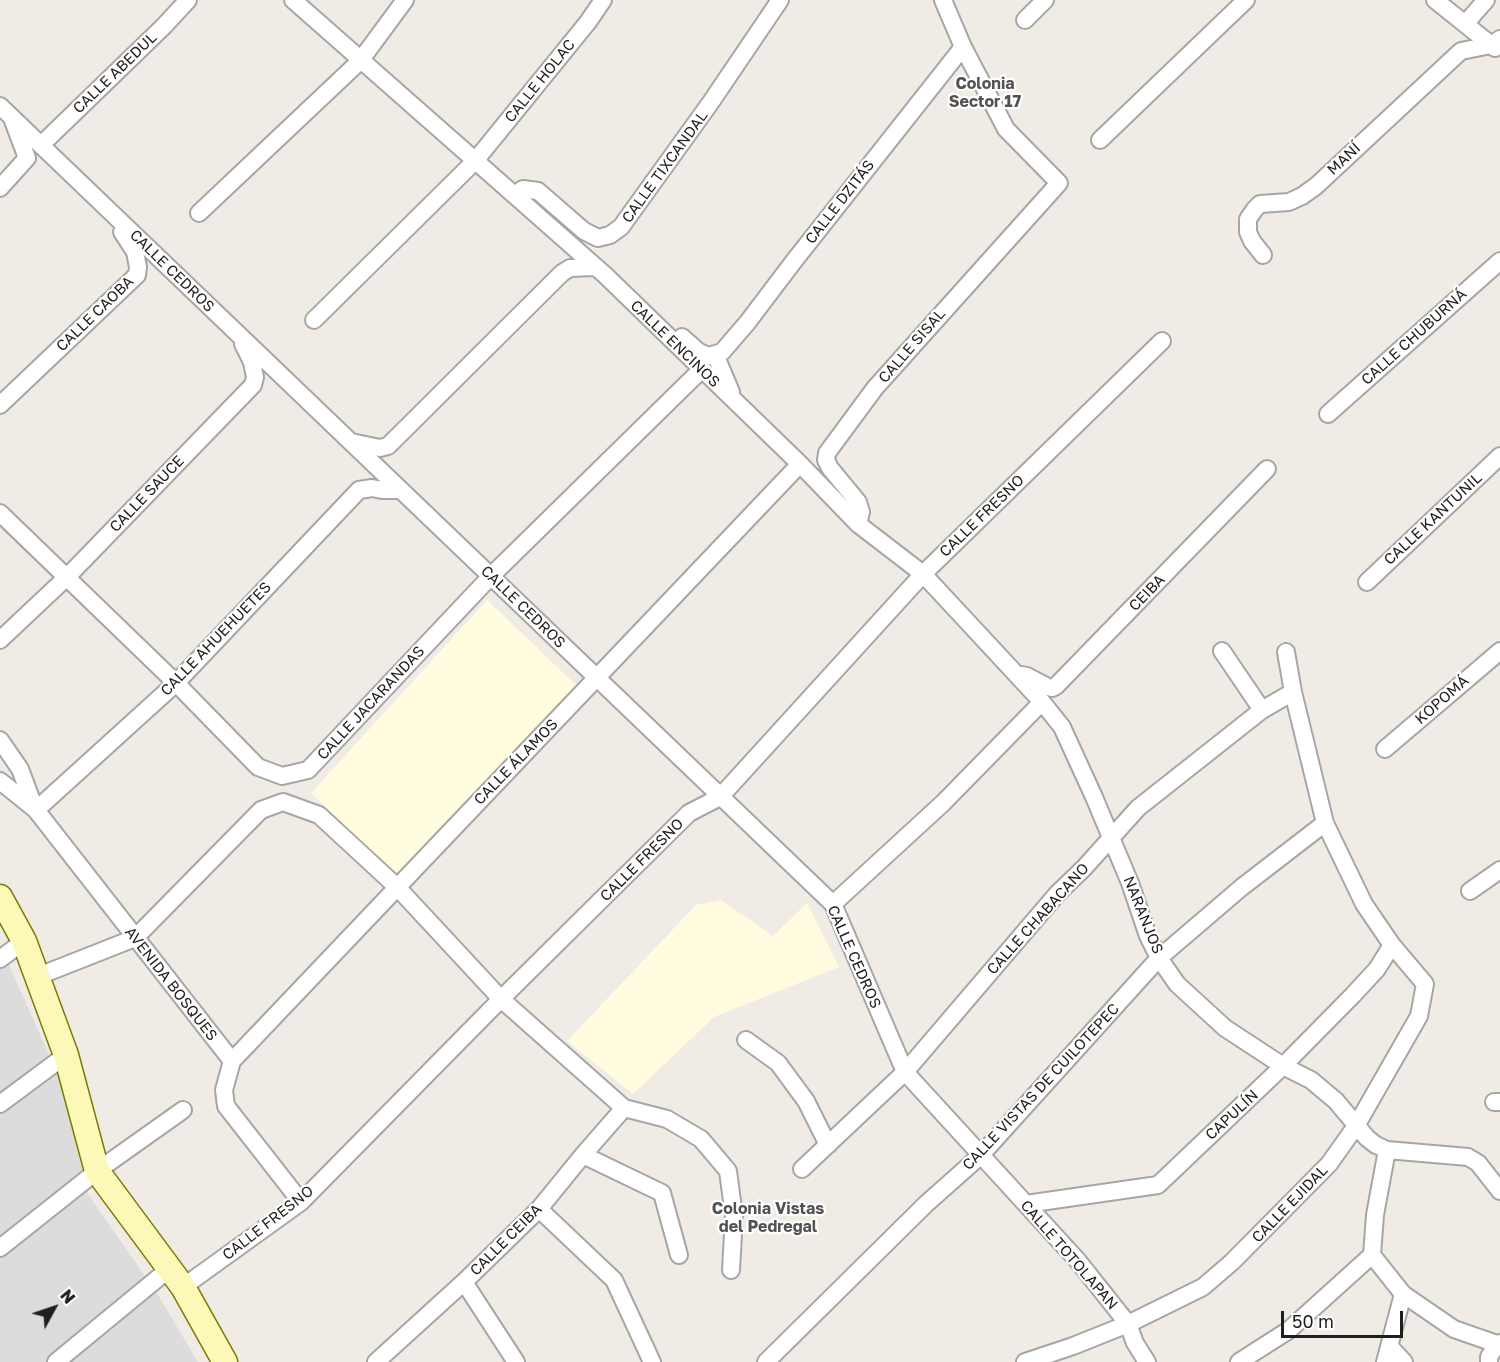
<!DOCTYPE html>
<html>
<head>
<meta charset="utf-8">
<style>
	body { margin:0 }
	#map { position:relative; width:1500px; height:1362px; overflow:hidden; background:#f0ece5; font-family:"Golos Text",sans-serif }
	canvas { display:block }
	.north { position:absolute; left:24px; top:1278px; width:60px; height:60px; -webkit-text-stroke:4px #fff; paint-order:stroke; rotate:50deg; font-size:16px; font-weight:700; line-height:24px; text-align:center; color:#1f1f1f }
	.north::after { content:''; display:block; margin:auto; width:21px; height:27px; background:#1f1f1f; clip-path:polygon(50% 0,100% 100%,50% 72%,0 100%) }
	.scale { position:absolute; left:1281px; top:1311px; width:122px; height:27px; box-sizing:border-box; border:3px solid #1f1f1f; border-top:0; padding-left:8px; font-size:18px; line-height:21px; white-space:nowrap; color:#1f1f1f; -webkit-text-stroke:4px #fff; paint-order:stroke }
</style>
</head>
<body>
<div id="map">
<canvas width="1500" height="1362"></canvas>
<div class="north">N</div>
<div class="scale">50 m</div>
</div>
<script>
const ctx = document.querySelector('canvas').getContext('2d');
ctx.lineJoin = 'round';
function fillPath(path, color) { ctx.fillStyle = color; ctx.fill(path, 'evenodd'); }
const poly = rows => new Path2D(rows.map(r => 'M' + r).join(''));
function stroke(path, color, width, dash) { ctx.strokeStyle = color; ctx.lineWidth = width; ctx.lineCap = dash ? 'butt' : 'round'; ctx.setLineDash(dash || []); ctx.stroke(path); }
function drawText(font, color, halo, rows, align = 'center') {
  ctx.font = font + ' "Golos Text",sans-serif'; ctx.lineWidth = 4.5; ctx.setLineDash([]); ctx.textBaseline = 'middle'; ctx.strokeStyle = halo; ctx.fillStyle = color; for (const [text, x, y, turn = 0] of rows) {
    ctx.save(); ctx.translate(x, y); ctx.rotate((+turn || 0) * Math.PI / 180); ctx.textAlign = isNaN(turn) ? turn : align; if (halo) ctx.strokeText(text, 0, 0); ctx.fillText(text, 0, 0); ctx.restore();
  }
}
fillPath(poly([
	[0,945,60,1079,88,1194,158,1295,198,1362,0,1362]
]), '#dddcdc');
fillPath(poly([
	[487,600,578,687,396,875,311,793],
	[721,900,773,936,807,903,839,967,714,1017,633,1094,567,1041,696,905]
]), '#fffce0');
const street = poly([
	[293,0,605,275,800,464,858,524,923,574,1042,702,1062,727,1094,797,1130,883,1148,936,1159,958,1177,984,1225,1028,1283,1066,1311,1080,1336,1101,1367,1138,1376,1145,1387,1150,1468,1157,1478,1163,1500,1191],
	[1435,0,1495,48],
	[1025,20,1045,0],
	[1465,24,1486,0],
	[0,106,833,904,905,1072,1078,1261,1128,1324,1135,1343,1147,1362],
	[1100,140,1246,0],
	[41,145,164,26,188,0],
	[0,188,27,158,13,121],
	[515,195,523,189,538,191,584,231,598,238,610,235,621,227,711,102,780,0],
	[199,213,360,61,405,0],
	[1263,255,1252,241,1248,232,1248,219,1255,209,1260,204,1289,202,1302,196,1316,186,1461,51,1491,45,1500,39],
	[314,320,475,161,588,22,603,0],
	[682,337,699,352,709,356,722,352,747,323,794,261,963,47],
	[715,354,731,392],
	[0,405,137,275,138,267,135,252,122,232],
	[1328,414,1500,261],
	[351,442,380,448,388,446,562,273,570,268,594,267],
	[0,513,176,683,258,767,282,776,308,770,491,576,701,370],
	[858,524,861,512,858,502,830,468,826,460,827,453,875,388,1059,183,1006,129,963,47,943,0],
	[1367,582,1500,456],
	[0,640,68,576,253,385,255,377,252,362,243,344],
	[1222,651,1262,710],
	[1021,675,1027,676,1048,687,1052,688,1056,686,1267,469],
	[0,740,20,769,35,809],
	[1385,749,1500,651],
	[0,781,36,810,232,1061,224,1090,226,1106,301,1202],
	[36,810,176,683,359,490,372,488,382,490,401,490],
	[1470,891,1500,870],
	[833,904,943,803,1042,702],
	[0,959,24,941],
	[36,977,135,938,261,810,283,802,319,815,397,887,501,999,624,1108,667,1119,701,1139,728,1171,734,1216,731,1270],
	[746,1040,778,1063,806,1101,828,1145],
	[232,1061,800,464],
	[1494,1102,1500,1102],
	[0,1104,66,1055],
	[583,1155,662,1193,679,1255],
	[802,1169,905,1072,1057,894,1084,868,1138,808,1262,710,1293,692],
	[1026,1204,1158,1185,1283,1066,1353,995,1377,969,1392,945],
	[539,1209,614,1280,652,1362],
	[0,1248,97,1171,183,1110],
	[1372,1255,1403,1294,1454,1329,1497,1344,1500,1343],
	[1372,1255,1375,1215,1387,1150],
	[464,1282,516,1362],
	[183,1287,301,1202,501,999,689,813,720,797,923,574,1162,341],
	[1390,1347,1404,1362],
	[56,1362,169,1269],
	[376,1362,464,1282,539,1209,583,1155,624,1108],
	[766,1362,926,1204,980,1156,1159,958,1242,887,1325,823],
	[1025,1362,1073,1346,1128,1324,1203,1287,1232,1262,1329,1164,1356,1126,1419,1016,1425,984,1392,945,1364,904,1325,823,1293,692,1286,652],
	[1239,1362,1289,1330,1372,1255],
	[1385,1362,1403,1294],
	[1489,1362,1489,1357,1497,1344]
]);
const secondary = poly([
	[0,897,24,941,66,1055,97,1171,183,1287,225,1362]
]);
stroke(street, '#a6a6a6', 20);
stroke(secondary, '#7a7c01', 27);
stroke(street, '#fff', 16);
stroke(secondary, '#fcf9b8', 24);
drawText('15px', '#1f1f1f', '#fff', [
	["CALLE ABEDUL",115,73,-44],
	["CALLE HOLAC",540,81,-51],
	["MANÍ",1344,159,-43],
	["CALLE TIXCANDAL",665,167,-54],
	["CALLE DZITÁS",840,202,-52],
	["CALLE CEDROS",172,271,44],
	["CALLE CAOBA",95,314,-44],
	["CALLE CHUBURNÁ",1414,337,-42],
	["CALLE ENCINOS",675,344,44],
	["CALLE SISAL",912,346,-49],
	["CALLE SAUCE",147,494,-46],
	["CALLE FRESNO",982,516,-44],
	["CALLE KANTUNIL",1433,519,-43],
	["CEIBA",1147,593,-46],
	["CALLE CEDROS",523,607,44],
	["CALLE AHUEHUETES",216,639,-46],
	["KOPOMÁ",1442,700,-41],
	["CALLE JACARANDAS",371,703,-47],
	["CALLE ÁLAMOS",516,762,-46],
	["CALLE FRESNO",642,860,-45],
	["NARANJOS",1143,915,68],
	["CALLE CHABACANO",1038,919,-48],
	["CALLE CEDROS",854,957,66],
	["AVENIDA BOSQUES",171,984,52],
	["CALLE VISTAS DE CUILOTEPEC",1041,1087,-47],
	["CAPULÍN",1232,1115,-43],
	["CALLE EJIDAL",1290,1204,-46],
	["CALLE FRESNO",268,1223,-38],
	["CALLE CEIBA",506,1240,-45],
	["CALLE TOTOLAPAN",1069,1255,49]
]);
drawText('bold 16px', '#525252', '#fff', [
	["Colonia",985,84],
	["Sector 17",985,102],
	["Colonia Vistas",768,1209],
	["del Pedregal",768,1227]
]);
</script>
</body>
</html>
